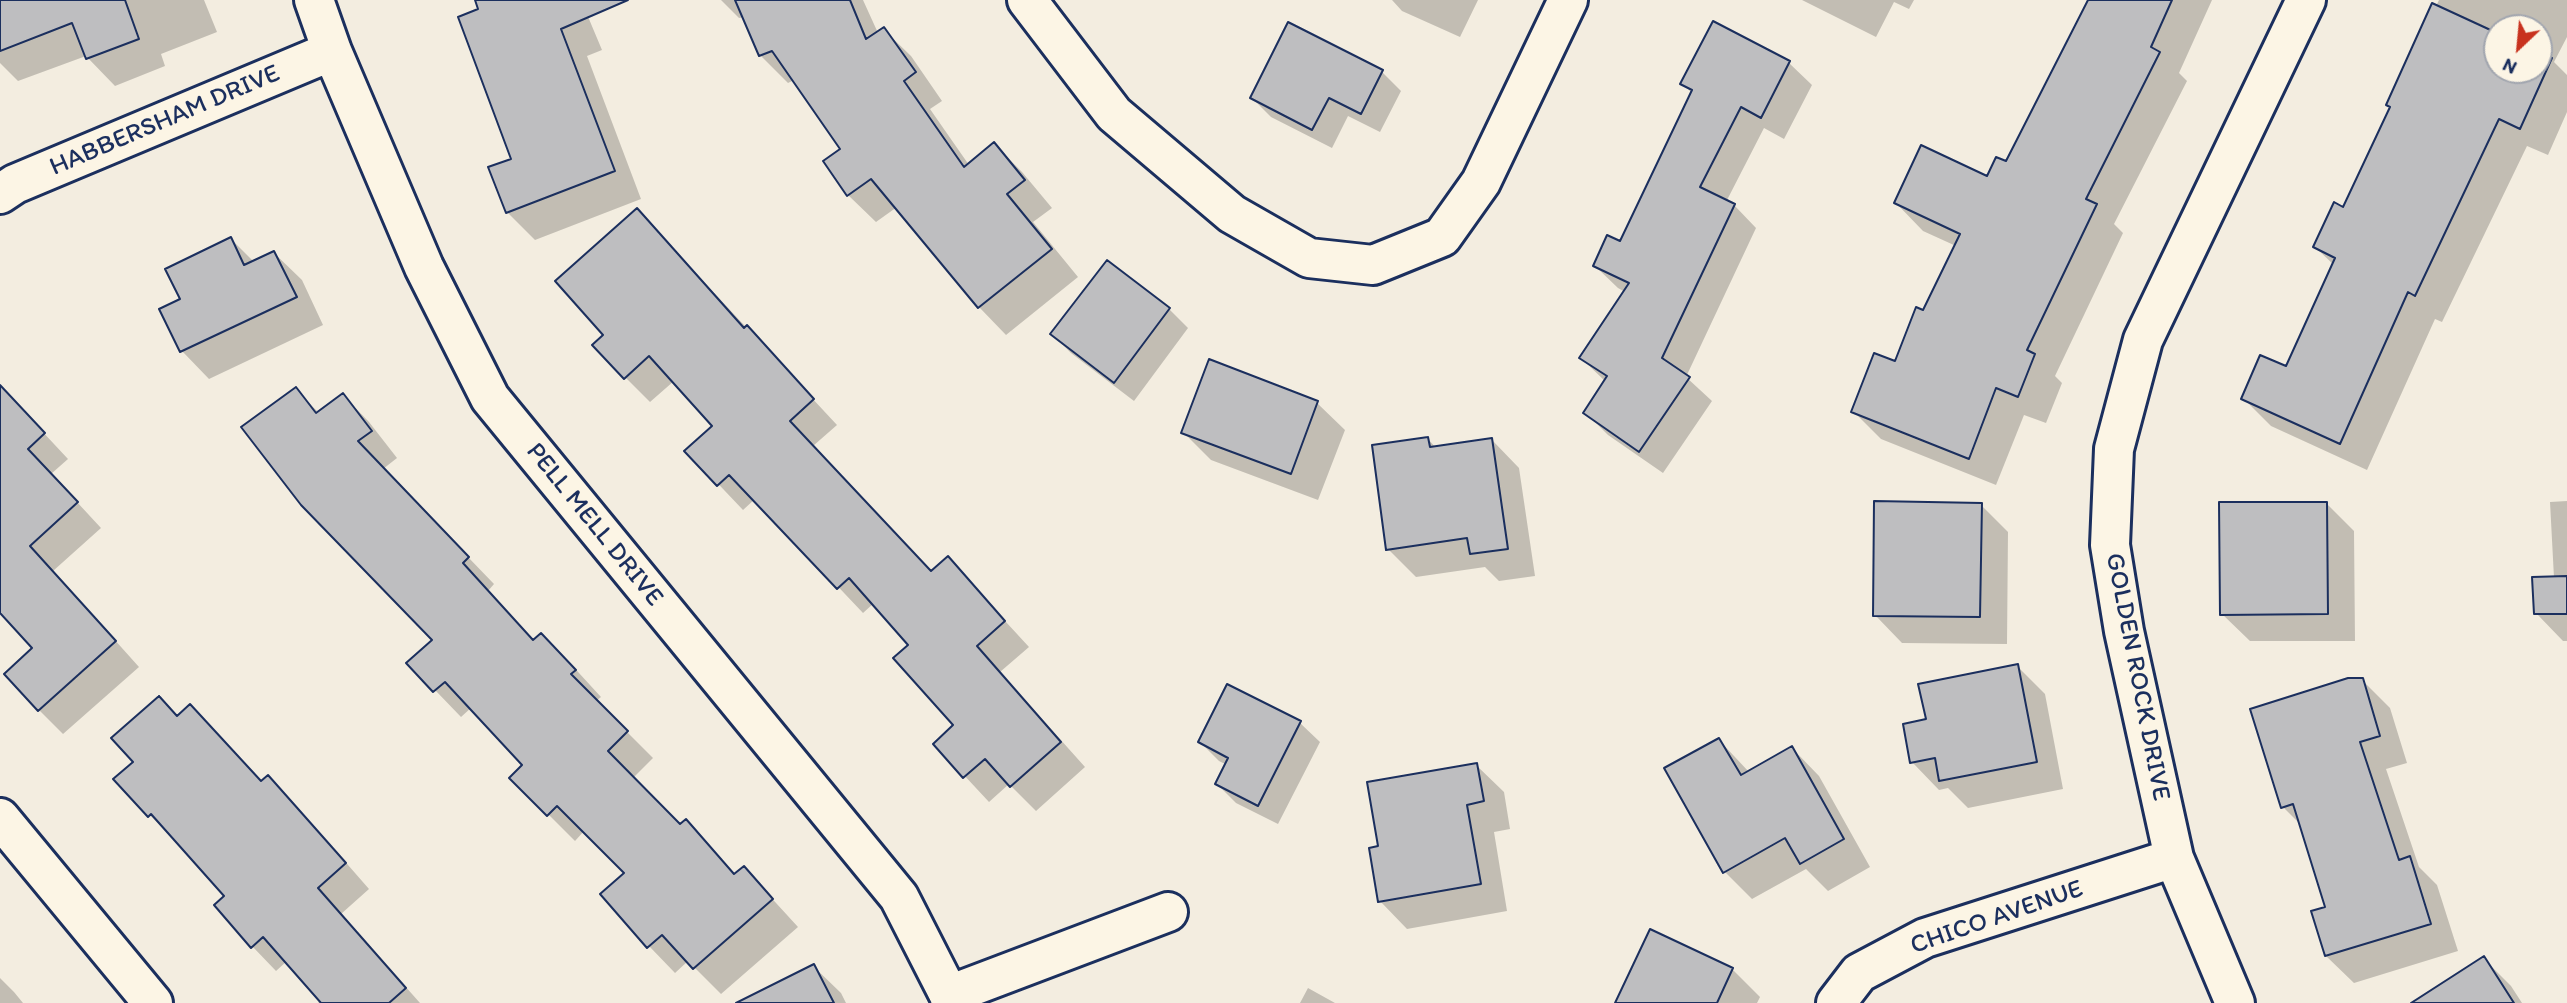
<!DOCTYPE html>
<html>
<head>
<meta charset="utf-8">
<style>
	body { margin:0 }
	#map { position:relative; width:2567px; height:1003px; overflow:hidden; background:#f3ede0; font-family:Itim,sans-serif }
	canvas { display:block }
	.north { position:absolute; left:2483px; top:14px; width:70px; height:70px; box-sizing:border-box; background:#fcf5e5; border:2px solid #a2a6af; border-radius:50%; rotate:206deg; font-size:19px; font-weight:700; line-height:28px; text-align:center; color:#1b2f5e }
	.north::after { content:''; display:block; margin:auto; width:24px; height:32px; background:#c8321e; clip-path:polygon(50% 0,100% 100%,50% 72%,0 100%) }
</style>
</head>
<body>
<div id="map">
<canvas width="2567" height="1003"></canvas>
<div class="north">N</div>
</div>
<script>
const ctx = document.querySelector('canvas').getContext('2d');
ctx.lineJoin = 'round';
function fillPath(path, color) { ctx.fillStyle = color; ctx.fill(path, 'evenodd'); }
const poly = rows => new Path2D(rows.map(r => 'M' + r).join(''));
function stroke(path, color, width, dash) { ctx.strokeStyle = color; ctx.lineWidth = width; ctx.lineCap = dash ? 'butt' : 'round'; ctx.setLineDash(dash || []); ctx.stroke(path); }
function drawText(font, color, halo, rows, align = 'center') {
  ctx.font = font + ' Itim,sans-serif'; ctx.lineWidth = 6; ctx.setLineDash([]); ctx.textBaseline = 'middle'; ctx.strokeStyle = halo; ctx.fillStyle = color; for (const [text, x, y, turn = 0] of rows) {
    ctx.save(); ctx.translate(x, y); ctx.rotate((+turn || 0) * Math.PI / 180); ctx.textAlign = isNaN(turn) ? turn : align; if (halo) ctx.strokeText(text, 0, 0); ctx.fillText(text, 0, 0); ctx.restore();
  }
}
fillPath(poly([
	[0,0,204,0,217,32,161,54,165,66,115,86,86,56,18,81,0,63],
	[477,0,581,0,602,50,587,56,641,199,535,240,507,212,513,160],
	[721,0,863,0,878,33,883,29,911,56,942,101,930,109,969,165,994,144,1022,172,1052,208,1033,222,1078,277,1006,335,979,307,897,207,876,222,848,195,843,149,794,80,788,83,760,55,744,17,739,18],
	[1392,0,1478,0,1460,37,1402,11],
	[1802,0,1914,0,1909,9,1894,2,1876,37],
	[2090,0,2212,0,2179,73,2187,81,2114,224,2123,233,2055,376,2062,383,2046,423,2024,415,1996,485,1881,439,1853,411,1896,363,1956,246,1923,231,1896,203,1987,179,2007,163],
	[2439,0,2567,0,2567,37,2554,62,2567,75,2567,112,2548,155,2527,146,2442,322,2435,319,2367,470,2271,426,2243,398,2287,368,2334,265,2315,247,2344,209,2392,109,2388,105],
	[2497,28,2539,28,2539,70,2497,70],
	[1713,23,1789,63,1812,85,1784,139,1764,128,1726,202,1734,205,1756,228,1686,377,1712,401,1663,473,1608,435,1585,412,1606,382,1581,358,1625,292,1618,288,1595,266,1621,244,1692,93,1683,84],
	[1382,72,1401,91,1380,132,1348,116,1332,148,1271,117,1252,98],
	[637,210,837,425,813,446,932,573,948,559,1029,647,1000,672,1085,767,1036,811,1009,784,989,802,935,744,956,725,911,645,874,603,863,613,755,499,743,510,687,451,714,426,674,381,650,402,625,377,605,335],
	[231,239,254,262,274,253,302,280,323,325,209,379,182,351,162,310,182,299],
	[1169,309,1188,328,1134,401,1071,353,1052,334],
	[1210,362,1317,403,1345,430,1318,500,1211,460,1183,432],
	[295,389,319,413,343,395,369,422,397,458,383,469,494,584,488,591,534,641,568,661,601,697,596,701,653,758,633,778,680,827,686,822,736,875,744,868,798,927,721,994,688,961,675,973,649,946,626,873,584,831,575,841,512,778,525,765,472,707,461,717,409,663,434,640],
	[0,419,40,429,68,459,51,474,101,528,53,571,139,667,63,734,39,710,35,649,0,574],
	[1428,439,1436,448,1492,440,1519,468,1535,576,1499,581,1485,567,1416,577,1388,549],
	[2567,501,2567,641,2563,641,2536,613,2554,578,2550,502],
	[2326,503,2354,531,2355,641,2250,641,2222,614],
	[1981,505,2008,532,2007,644,1902,643,1875,615],
	[2017,666,2045,694,2063,789,1968,808,1948,788,1939,790,1912,762,1928,721],
	[2362,680,2390,708,2407,763,2386,769,2419,867,2437,885,2458,951,2354,983,2326,956,2327,908,2301,825,2283,807],
	[1228,686,1300,723,1320,742,1278,824,1236,803,1217,784,1227,765,1219,761,1200,742],
	[190,706,262,782,268,777,293,802,369,889,341,914,420,1003,318,1003,321,1000,287,961,276,971,252,946,227,896,176,838,174,840,115,779],
	[1719,740,1749,772,1792,748,1819,776,1870,867,1828,891,1806,869,1752,899,1725,872],
	[1476,765,1504,792,1510,829,1494,832,1507,911,1407,929,1380,901,1380,848],
	[2483,958,2511,986,2522,1003,2414,1003],
	[813,966,841,993,846,1003,740,1003],
	[1732,969,1760,997,1757,1003,1617,1003],
	[0,978,14,992,23,1003,0,1003],
	[1308,988,1335,1003,1300,1003]
]), '#0003');
const building = poly([
	[0,0,125,0,139,39,86,59,72,23,0,51,0,0],
	[475,0,628,0,561,29,615,171,506,213,488,167,511,159,458,17,478,9,475,0],
	[735,0,850,0,866,39,884,27,916,72,904,81,964,167,994,142,1025,180,1007,194,1052,249,978,308,871,179,847,196,823,161,840,149,772,51,759,56,735,0],
	[2088,0,2172,0,2151,47,2160,52,2086,199,2097,204,2027,350,2035,354,2018,397,1996,388,1969,459,1851,412,1874,353,1895,361,1916,307,1923,310,1960,234,1894,203,1921,145,1987,176,1996,157,2006,161,2088,0],
	[2432,3,2497,33,2497,70,2539,70,2539,52,2552,58,2520,129,2499,119,2415,296,2408,292,2340,444,2241,399,2260,355,2286,366,2335,258,2313,247,2334,202,2343,207,2390,107,2386,105,2432,3],
	[1713,21,1790,61,1761,118,1741,107,1700,187,1735,204,1662,358,1690,377,1639,452,1583,413,1607,376,1579,358,1629,283,1593,266,1607,235,1620,241,1692,90,1680,84,1713,21],
	[1288,22,1383,70,1361,114,1329,98,1312,130,1250,98,1288,22],
	[637,208,744,328,747,325,814,399,790,421,931,571,948,556,1005,621,977,646,1061,742,1010,787,985,759,963,778,933,744,953,725,893,658,908,645,849,578,837,589,729,475,717,486,684,451,712,426,649,356,624,379,592,345,603,335,555,281,637,208],
	[231,237,244,265,274,251,297,297,180,352,159,309,180,299,165,269,231,237],
	[1107,260,1170,308,1114,383,1050,334,1107,260],
	[1209,359,1318,401,1291,474,1181,433,1209,359],
	[0,385,45,433,28,449,78,502,30,546,116,641,38,711,4,674,32,648,0,613,0,385],
	[296,387,316,413,343,393,372,431,358,441,469,557,463,563,533,640,541,633,576,670,571,674,628,731,608,751,680,824,686,819,734,874,744,866,773,899,693,969,662,935,647,948,600,894,624,873,557,806,547,816,509,778,522,765,445,682,433,692,406,663,432,640,301,505,241,427,296,387],
	[1428,437,1430,447,1492,438,1508,549,1470,554,1467,538,1386,550,1372,445,1428,437],
	[1874,501,1982,503,1980,617,1873,616,1874,501],
	[2219,502,2327,502,2328,614,2220,615,2219,502],
	[2567,576,2567,614,2534,614,2532,577,2567,576],
	[2018,664,2037,762,1939,781,1935,758,1910,763,1903,724,1926,719,1918,684,2018,664],
	[2348,678,2363,678,2380,736,2360,742,2399,860,2410,856,2431,924,2325,956,2311,911,2325,907,2293,804,2281,808,2250,709,2348,678],
	[1227,684,1301,721,1258,806,1215,784,1228,758,1198,742,1227,684],
	[159,696,177,716,190,704,261,781,268,775,346,863,318,888,406,988,389,1003,321,1003,263,937,251,948,214,905,224,896,151,814,148,817,113,779,133,762,111,738,159,696],
	[1719,738,1741,775,1792,746,1844,839,1800,864,1785,838,1723,873,1664,768,1719,738],
	[1477,763,1484,801,1467,805,1481,884,1378,902,1369,848,1378,846,1367,782,1477,763],
	[1650,929,1733,968,1717,1003,1615,1003,1650,929],
	[2484,956,2514,1003,2411,1003,2484,956],
	[814,964,834,1003,736,1003,814,964]
]);
fillPath(building, '#bebec0');
stroke(building, '#1b2f5e', 2);
const street = poly([
	[314,0,332,51,424,267,490,398,899,897,949,995,951,1003],
	[1027,0,1114,114,1232,214,1309,258,1373,265,1442,237,1481,182,1568,0],
	[0,194,15,184,332,51],
	[0,818,153,1003],
	[949,995,1168,912],
	[1836,1003,1859,973,1925,938,2174,858],
	[2235,1003,2174,858,2124,631,2110,545,2114,449,2143,340,2306,0]
]);
stroke(street, '#1b2f5e', 44);
stroke(street, '#fcf5e5', 38);
drawText('26px', '#1b2f5e', '#fcf5e5', [
	["HABBERSHAM DRIVE",165,121,-23],
	["PELL MELL DRIVE",594,525,51],
	["GOLDEN ROCK DRIVE",2137,677,79],
	["CHICO AVENUE",1997,918,-19]
]);
</script>
</body>
</html>
